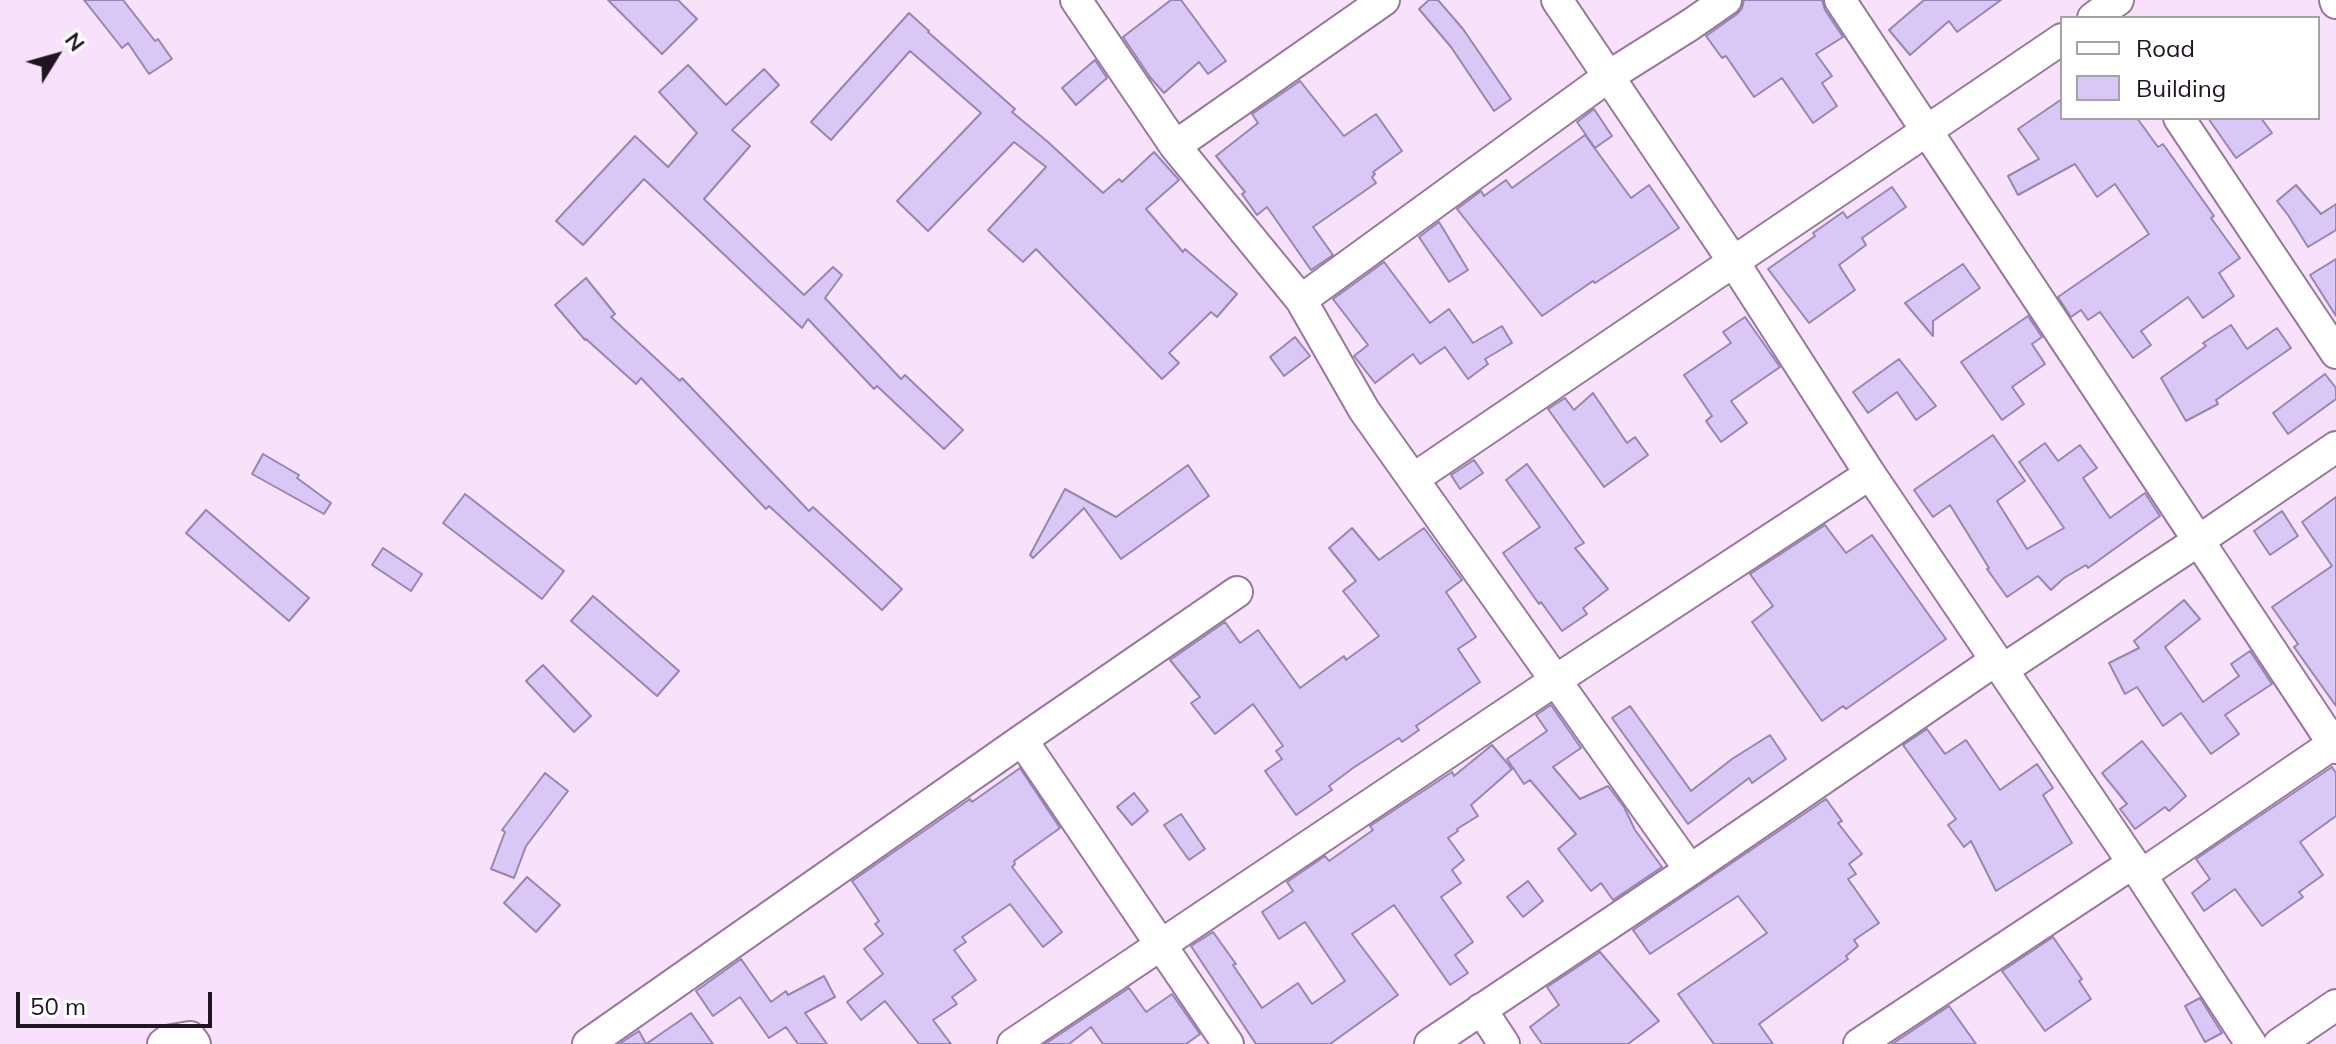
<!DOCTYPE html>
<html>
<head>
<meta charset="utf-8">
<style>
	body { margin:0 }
	#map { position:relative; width:2336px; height:1044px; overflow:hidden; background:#f8e2fb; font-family:Mulish,sans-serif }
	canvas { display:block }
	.legend { position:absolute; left:2060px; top:16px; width:260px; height:104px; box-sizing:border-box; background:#fff; border:2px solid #a6a1a7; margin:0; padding:10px 14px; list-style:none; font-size:24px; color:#201322 }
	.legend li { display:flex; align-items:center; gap:16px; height:40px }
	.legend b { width:40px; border:2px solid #a6a1a7 }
	.north { position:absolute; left:16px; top:16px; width:80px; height:80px; -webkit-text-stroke:6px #fff; paint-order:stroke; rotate:53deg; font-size:22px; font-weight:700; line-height:32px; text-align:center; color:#201322 }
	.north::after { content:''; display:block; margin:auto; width:28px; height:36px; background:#201322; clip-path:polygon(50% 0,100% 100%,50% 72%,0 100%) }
	.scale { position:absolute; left:16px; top:992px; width:196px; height:36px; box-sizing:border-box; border:4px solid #201322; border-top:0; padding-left:10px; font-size:24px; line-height:28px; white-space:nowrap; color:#201322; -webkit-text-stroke:6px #fff; paint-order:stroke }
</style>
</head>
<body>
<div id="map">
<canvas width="2336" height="1044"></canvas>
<ul class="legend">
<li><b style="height:10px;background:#fff"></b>Road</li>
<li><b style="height:22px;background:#d9c8f5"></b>Building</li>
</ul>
<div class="north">N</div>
<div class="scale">50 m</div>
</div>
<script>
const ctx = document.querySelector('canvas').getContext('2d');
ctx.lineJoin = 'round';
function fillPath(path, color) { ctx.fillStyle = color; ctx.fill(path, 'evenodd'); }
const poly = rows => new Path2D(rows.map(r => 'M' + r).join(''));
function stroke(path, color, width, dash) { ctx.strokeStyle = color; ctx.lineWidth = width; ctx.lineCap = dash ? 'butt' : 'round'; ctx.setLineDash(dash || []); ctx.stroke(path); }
const building = poly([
	[84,0,123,0,155,41,158,39,172,59,149,74,128,43,122,48,84,0],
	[608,0,678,0,697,19,662,54,608,0],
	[1171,0,1181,0,1226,61,1208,74,1199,62,1164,93,1150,77,1123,37,1171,0],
	[1429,0,1438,0,1463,29,1511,99,1494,111,1451,47,1419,9,1429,0],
	[1744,0,1822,0,1825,10,1843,37,1816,54,1832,76,1822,83,1837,106,1813,123,1782,78,1754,97,1726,56,1722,58,1706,36,1737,14,1742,8,1744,0],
	[1924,0,2001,0,1957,32,1949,21,1910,55,1889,30,1924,0],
	[909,13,929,31,928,32,1015,109,1012,112,1048,142,1103,193,1119,179,1122,182,1154,152,1179,180,1146,209,1183,252,1185,249,1237,294,1217,317,1211,312,1169,353,1179,363,1162,379,1036,249,1023,262,988,230,1046,167,1014,142,928,231,897,201,981,113,910,51,831,140,811,122,909,13],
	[1095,60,1107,78,1076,105,1062,88,1095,60],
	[688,65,726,105,764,69,779,85,732,130,750,146,704,199,804,295,833,267,842,275,825,298,901,379,905,375,963,430,944,449,877,386,874,389,808,319,802,328,644,179,583,245,556,221,635,136,668,167,697,133,659,92,688,65],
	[1300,81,1344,136,1376,114,1402,151,1373,172,1375,174,1372,177,1376,183,1313,227,1333,255,1311,270,1267,207,1257,215,1242,194,1245,192,1216,156,1258,123,1252,114,1300,81],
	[2062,99,2062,118,2137,118,2158,147,2163,144,2214,216,2211,218,2240,258,2219,273,2234,296,2203,318,2188,297,2141,331,2151,345,2133,358,2100,312,2088,320,2081,310,2071,317,2058,297,2149,234,2115,184,2097,197,2075,164,2018,195,2008,176,2039,159,2018,129,2062,99],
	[1594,109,1612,136,1595,148,1577,122,1594,109],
	[2208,118,2261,118,2272,133,2236,158,2208,118],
	[1585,135,1631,198,1649,185,1679,228,1595,283,1593,281,1542,316,1457,209,1481,191,1484,196,1506,180,1512,188,1585,135],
	[2296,185,2321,214,2336,204,2336,230,2308,247,2288,215,2277,201,2296,185],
	[1892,187,1906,207,1862,238,1866,245,1839,265,1855,290,1809,323,1768,269,1815,236,1813,233,1843,212,1847,218,1892,187],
	[1439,222,1468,270,1449,282,1419,237,1439,222],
	[2336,259,2336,316,2310,275,2336,259],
	[1384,262,1430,323,1449,309,1473,343,1502,326,1512,343,1485,359,1488,364,1468,379,1445,347,1420,364,1413,354,1375,383,1354,356,1368,345,1333,299,1384,262],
	[1963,264,1980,288,1933,321,1933,336,1905,303,1963,264],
	[586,278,615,314,611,317,680,381,682,378,809,511,813,507,902,589,882,610,769,506,766,509,641,378,636,384,586,339,585,340,555,305,586,278],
	[2028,316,2042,337,2032,344,2045,364,2012,387,2024,404,2002,420,1961,362,2028,316],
	[1745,317,1780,367,1731,401,1747,423,1721,442,1706,421,1712,416,1684,375,1731,343,1723,332,1745,317],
	[2231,325,2247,349,2277,328,2291,348,2216,400,2218,404,2186,421,2161,378,2206,346,2203,343,2231,325],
	[1295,337,1310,356,1284,376,1270,357,1295,337],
	[1899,359,1936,406,1916,420,1897,392,1868,413,1853,392,1899,359],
	[2325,374,2336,388,2336,399,2288,434,2273,413,2325,374],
	[1593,393,1627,443,1635,437,1648,455,1604,487,1548,409,1565,398,1574,410,1593,393],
	[1993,435,2025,481,1997,501,2027,549,2064,528,2019,462,2045,443,2058,461,2080,445,2097,468,2083,478,2110,518,2145,493,2160,516,2088,568,2086,565,2064,578,2051,590,2038,576,2007,597,1987,569,1989,568,1950,505,1933,517,1914,490,1993,435],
	[263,454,299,475,297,478,331,503,324,514,252,474,263,454],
	[1474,460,1483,473,1460,489,1451,475,1474,460],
	[1527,464,1584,543,1575,548,1608,589,1583,608,1587,614,1562,631,1541,602,1539,604,1503,553,1540,527,1506,480,1527,464],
	[1188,465,1209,496,1121,559,1084,508,1033,558,1030,555,1065,489,1116,517,1188,465],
	[465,494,564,571,542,599,443,523,465,494],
	[2336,497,2336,706,2294,647,2298,644,2272,607,2332,566,2302,522,2336,497],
	[206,510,309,598,289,621,186,533,206,510],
	[2282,511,2298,536,2270,555,2254,531,2282,511],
	[1825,525,1846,553,1872,535,1946,639,1846,709,1843,706,1822,721,1752,622,1773,606,1750,574,1825,525],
	[1352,528,1379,560,1424,528,1462,580,1446,592,1476,637,1458,649,1480,682,1416,726,1419,730,1402,742,1399,738,1353,768,1329,786,1332,790,1296,815,1265,771,1282,759,1276,751,1283,746,1253,704,1215,734,1191,703,1200,697,1170,660,1225,622,1240,643,1258,630,1300,688,1344,656,1346,660,1379,636,1343,591,1356,581,1329,548,1352,528],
	[383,548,422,574,411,591,372,565,383,548],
	[593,596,679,671,657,696,571,621,593,596],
	[2184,600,2200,619,2165,647,2203,702,2239,676,2231,664,2250,651,2272,684,2225,715,2239,734,2211,754,2181,713,2163,726,2137,687,2125,694,2109,663,2139,648,2134,641,2184,600],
	[543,665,591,716,574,732,526,681,543,665],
	[1551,705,1581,748,1553,767,1580,799,1608,786,1624,807,1635,830,1662,867,1613,900,1601,883,1591,891,1558,849,1576,834,1530,780,1524,784,1507,759,1547,731,1536,715,1551,705],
	[1630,706,1691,791,1732,759,1770,735,1786,759,1752,783,1749,778,1688,824,1612,718,1630,706],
	[1927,729,1945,754,1966,740,2000,790,2037,764,2053,788,2043,795,2072,843,1996,891,1971,841,1964,847,1948,825,1956,819,1903,745,1927,729],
	[2142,741,2186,796,2169,811,2165,807,2135,829,2120,809,2127,804,2102,773,2142,741],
	[1492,745,1512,769,1471,805,1478,816,1457,829,1458,831,1448,838,1464,860,1452,870,1461,883,1441,897,1473,942,1455,955,1468,973,1450,985,1394,905,1352,934,1398,995,1330,1044,1256,1044,1191,946,1213,932,1236,964,1233,965,1262,1008,1298,983,1312,1004,1345,981,1305,922,1279,939,1262,912,1293,891,1287,882,1325,856,1329,861,1373,830,1370,826,1452,772,1454,776,1492,745],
	[2332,767,2336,773,2336,816,2300,842,2323,875,2299,892,2303,897,2262,926,2235,889,2204,911,2192,893,2210,879,2196,859,2332,767],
	[1020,768,1060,828,1014,861,1015,864,1012,867,1062,932,1043,947,1010,904,962,937,966,942,954,950,976,980,952,997,957,1004,933,1020,951,1044,919,1044,885,1001,861,1020,847,1002,883,974,864,949,883,934,875,924,879,921,852,881,970,799,972,802,1020,768],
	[545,773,568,791,526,846,514,878,491,869,505,832,502,830,545,773],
	[1134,793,1148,811,1132,825,1117,807,1134,793],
	[1826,799,1842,821,1838,823,1862,854,1849,864,1856,874,1848,879,1879,923,1854,940,1858,946,1846,956,1848,959,1759,1024,1773,1044,1714,1044,1678,994,1767,933,1738,896,1650,954,1633,930,1826,799],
	[1181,814,1205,849,1189,860,1164,825,1181,814],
	[527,877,560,905,536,932,504,903,527,877],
	[1528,881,1543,901,1523,917,1507,897,1528,881],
	[2053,937,2082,979,2079,981,2091,999,2045,1031,2002,971,2053,937],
	[1600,952,1659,1021,1628,1044,1542,1044,1530,1027,1559,1005,1547,987,1600,952],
	[741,959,771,1002,786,991,788,995,824,976,835,997,805,1013,827,1044,798,1044,786,1027,769,1038,740,997,713,1016,696,991,741,959],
	[1129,988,1146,1012,1172,994,1200,1034,1186,1044,1103,1044,1091,1027,1069,1044,1045,1044,1129,988],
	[2200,998,2222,1033,2205,1042,2185,1006,2200,998],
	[1949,1006,1976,1044,1892,1044,1949,1006],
	[691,1013,713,1044,619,1044,639,1031,646,1044,691,1013]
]);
fillPath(building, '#d9c8f5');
stroke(building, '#9785b2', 2);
const minor = poly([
	[1076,0,1175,146,1301,300,1364,410,1690,870],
	[1557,0,1733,261,1870,474,2133,863,2251,1044],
	[1840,0,2336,748],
	[2335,0,2336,3],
	[2093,18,2118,0],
	[2179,118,2336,353],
	[1175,146,1384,0],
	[1301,300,1609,76,1690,25,1726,0],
	[1413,479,2062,39],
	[2002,670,2198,541,2336,447],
	[1022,740,1228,1044],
	[2141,875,2336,742],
	[1481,1009,1504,1044],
	[163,1044,167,1041,190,1037,195,1044],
	[588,1044,1022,740,1237,592],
	[1013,1044,1556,680,1870,474],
	[1430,1044,1690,870,1996,660],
	[1859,1044,2133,863],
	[2279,1044,2336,1005]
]);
stroke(minor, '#99779d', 34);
stroke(minor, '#fff', 30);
</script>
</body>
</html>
